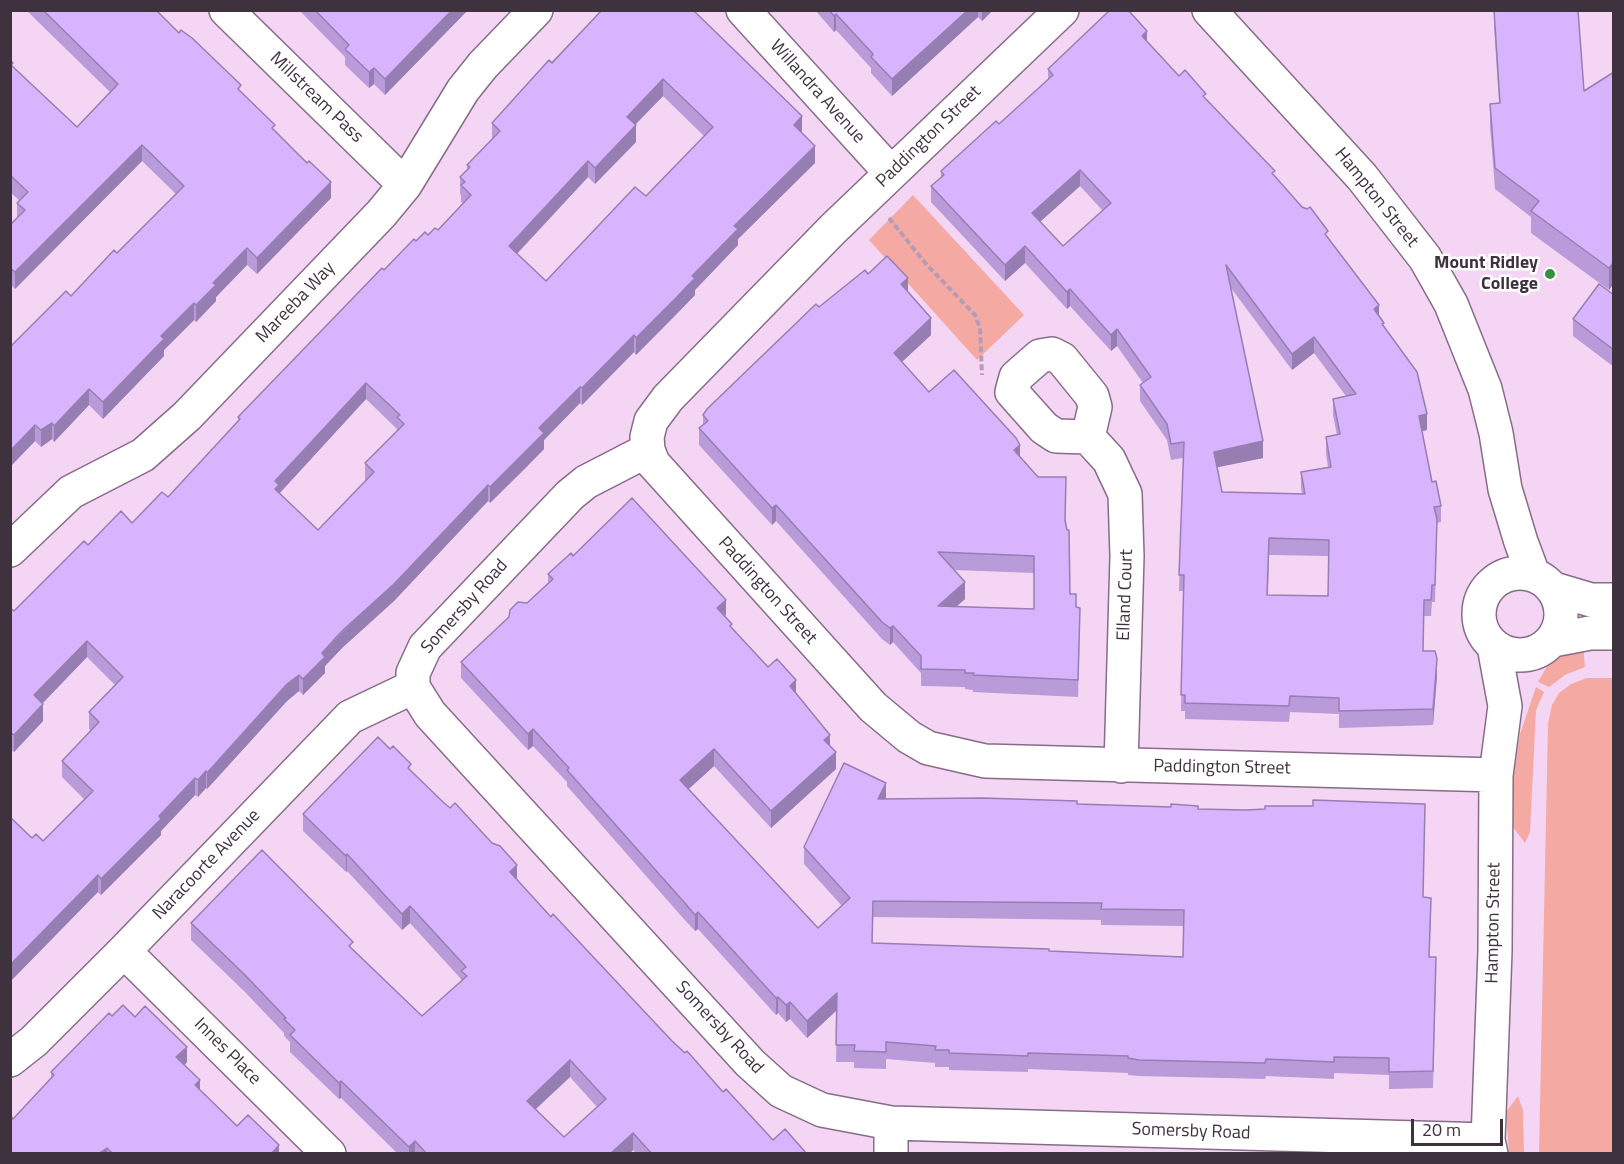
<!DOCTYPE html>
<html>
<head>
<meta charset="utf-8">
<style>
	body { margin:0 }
	#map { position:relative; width:1624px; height:1164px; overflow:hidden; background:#f4d5f4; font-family:"Titillium Web",sans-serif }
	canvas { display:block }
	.frame { position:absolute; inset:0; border:12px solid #3e323e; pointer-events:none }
	.scale { position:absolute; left:1411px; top:1119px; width:92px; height:27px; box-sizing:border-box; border:3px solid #3e323e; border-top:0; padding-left:8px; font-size:18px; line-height:21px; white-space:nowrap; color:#3e323e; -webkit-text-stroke:4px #fff; paint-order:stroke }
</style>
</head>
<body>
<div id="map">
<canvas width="1624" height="1164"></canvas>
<div class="frame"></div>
<div class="scale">20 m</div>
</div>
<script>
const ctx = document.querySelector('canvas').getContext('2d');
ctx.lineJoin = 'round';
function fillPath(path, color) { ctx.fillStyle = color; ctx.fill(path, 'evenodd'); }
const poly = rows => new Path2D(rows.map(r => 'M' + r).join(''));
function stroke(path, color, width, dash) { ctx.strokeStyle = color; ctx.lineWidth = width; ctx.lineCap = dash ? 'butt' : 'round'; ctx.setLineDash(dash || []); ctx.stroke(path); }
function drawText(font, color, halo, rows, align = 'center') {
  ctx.font = font + ' "Titillium Web",sans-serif'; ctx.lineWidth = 5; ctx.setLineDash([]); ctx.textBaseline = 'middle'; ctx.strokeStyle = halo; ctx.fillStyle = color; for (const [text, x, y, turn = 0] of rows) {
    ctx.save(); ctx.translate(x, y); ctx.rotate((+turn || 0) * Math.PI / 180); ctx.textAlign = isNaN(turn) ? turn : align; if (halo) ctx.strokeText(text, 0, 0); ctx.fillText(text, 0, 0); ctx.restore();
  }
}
fillPath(poly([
	[913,195,1024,315,977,360,869,240],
	[1583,645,1585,667,1565,675,1549,687,1538,682,1550,661,1560,653],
	[1587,678,1613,678,1613,1153,1539,1153,1548,724,1552,705,1559,693,1571,684],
	[1536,687,1544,692,1536,710,1530,832,1525,843,1507,819,1520,734],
	[1518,1096,1523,1110,1524,1153,1509,1153,1506,1112]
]), '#f4aaa2');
const minor = poly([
	[226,10,405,185],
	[743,10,891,173],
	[1062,10,833,229,668,398,651,421,647,437,648,450,653,463,873,707,909,737,928,748,985,761,1496,775],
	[1209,10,1362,177,1425,258,1451,304,1485,389,1496,433,1505,489,1521,542,1533,574],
	[1088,437,1095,407,1092,396,1062,359,1052,354,1040,356,1016,377,1012,392,1019,400,1044,428,1056,436,1088,437,1109,460,1125,494,1127,556,1121,766],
	[648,450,586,482,570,495,425,647,413,673,413,687,430,714,750,1063,781,1091,822,1110,891,1123,1488,1140],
	[10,550,71,492,143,455,187,416,381,214,405,185,463,90,483,65,536,10],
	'1479 614a41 41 0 1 1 82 0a41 41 0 1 1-82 0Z',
	[1554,589,1591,600,1614,600],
	[1553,640,1590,633,1614,633],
	[124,951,329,1154],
	[10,1060,34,1041,124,951,350,717,413,687],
	[891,1123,891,1154],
	[1491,1154,1488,1140,1495,951,1496,775,1505,706,1494,646]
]);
stroke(minor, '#876c88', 36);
stroke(poly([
	[889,218,927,265,975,315,980,328,982,375]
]), '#b59cb5', 4, [6, 3]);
stroke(minor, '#fff', 33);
fillPath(poly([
	[26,10,156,10,179,33,241,92,331,198,257,274,247,265,216,297,216,301,196,322,194,320,164,350,164,356,103,419,89,405,54,442,52,439,41,447,35,441,10,467,10,347,71,296,117,253,176,194,142,161,15,289,10,284,10,225,17,218,17,203,20,201,10,192,10,60,13,67,77,127,110,92],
	[299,10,468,10,385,95,374,84,369,88,345,65,345,57],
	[602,10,802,133,815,163,738,239,738,245,695,290,695,295,675,316,636,355,634,352,582,405,580,403,544,440,544,449,526,468,490,503,488,501,394,601,342,648,325,666,325,673,303,695,299,691,287,701,207,789,206,788,198,797,195,795,161,831,161,835,101,895,32,838,43,841,84,799,62,777,62,761,91,731,89,729,89,712,115,685,87,657,43,703,43,721,14,752,10,749,10,608,14,611,88,545,132,523,168,497,238,421,238,417,384,270,416,241,438,230,463,203,461,202,461,195,460,194,460,177,467,171,467,165,492,139,492,123],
	[663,96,704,136,646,196,546,281,517,254,588,177,595,184,636,142,635,125],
	[366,399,397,429,397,431,365,463,365,480,366,481,318,530,279,493],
	[815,10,993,10,982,21,978,17,892,96,871,73,871,68,836,30,834,32],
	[1494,10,1584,91,1614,72,1614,283,1609,290,1531,233,1531,217,1495,189,1490,126,1490,104,1499,103,1494,26],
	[1147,41,1179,76,1206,100,1275,176,1328,239,1379,315,1384,327,1427,430,1422,431,1432,482,1441,506,1441,522,1437,523,1435,602,1432,602,1431,616,1424,616,1423,651,1437,676,1433,725,1339,728,1339,714,1290,712,1289,722,1185,719,1185,711,1181,711,1184,591,1179,591,1183,458,1171,460,1167,440,1140,401,1140,385,1143,383,1117,346,1111,351,1070,306,1067,309,1025,263,1005,281,931,202,931,186,941,177,941,171,999,124,1048,80,1048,69],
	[1080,186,1103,211,1063,246,1040,222],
	[1231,288,1292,370,1314,353,1346,396,1333,399,1333,415,1337,435,1326,437,1326,454,1328,467,1301,472,1301,488,1302,494,1222,492,1217,467,1263,458],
	[1269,555,1329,556,1328,596,1268,595],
	[868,274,908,293,931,335,902,362,929,392,1020,456,1065,521,1070,594,1076,607,1080,624,1078,697,973,692,973,690,965,689,965,687,921,686,921,673,893,642,890,645,882,639,776,521,772,525,699,445,699,428,703,425,703,415,819,307],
	[954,570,1034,573,1034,609,956,607,965,599],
	[1614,295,1614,367,1573,336,1573,319],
	[573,556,725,617,732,628,768,667,796,693,830,746,836,769,771,828,714,766,688,789,818,928,842,906,804,864,804,847,886,799,1198,809,1423,897,1431,914,1429,957,1436,974,1433,1088,1389,1089,1389,1075,1334,1073,1334,1079,1266,1076,1265,1079,1139,1076,1128,1075,1128,1073,1028,1069,1028,1072,949,1070,949,1067,935,1067,935,1063,886,1059,886,1069,854,1068,854,1062,836,1062,837,1010,807,1038,790,1019,786,1022,778,1013,776,1015,698,929,695,931,683,918,567,786,567,782,533,746,528,750,461,678,461,662,548,584,548,574],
	[873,917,1101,920,1101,925,1184,926,1183,957,872,943],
	[411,771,517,880,551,917,672,1041,723,1092,773,1140,807,1154,637,1154,633,1150,629,1154,398,1154,341,1098,339,1099,290,1052,290,1042,284,1036,284,1033,245,992,191,940,191,923,353,949,422,1016,461,981,461,979,410,923,402,930,347,871,346,872,303,831,303,814],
	[570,1077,597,1107,564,1137,536,1109],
	[112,1016,135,1017,187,1062,185,1065,200,1090,237,1126,279,1154,10,1154,51,1079,51,1072]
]), '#ba9bda');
fillPath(poly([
	[452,10,468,10,385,95,385,79],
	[968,10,978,10,978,17,892,96,892,79],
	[982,10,993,10,982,21],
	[836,14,836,30,834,32,834,16],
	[1147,31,1147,47,1142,36],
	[374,68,374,84,369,88,369,72],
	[663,79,663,96,627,133,627,117],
	[802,116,802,133,794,125],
	[636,125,636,142,595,184,595,168],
	[142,145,142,161,15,289,15,272],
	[815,146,815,163,738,239,738,245,695,290,695,295,636,355,636,338,692,276,734,226],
	[588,161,588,177,509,262,509,246],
	[1080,170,1080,186,1032,229,1032,213],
	[331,182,331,198,257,274,257,258],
	[1025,246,1025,263,1005,281,1005,265],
	[247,248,247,265,216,297,216,301,196,322,196,305,213,283],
	[1614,262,1614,283,1609,290,1609,268],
	[908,278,908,295,901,284],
	[1070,289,1070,306,1067,309,1067,292],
	[194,303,194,320,164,350,164,356,103,419,103,402,161,336],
	[1379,305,1379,322,1374,309],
	[931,318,931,335,894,369,894,353],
	[1117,329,1117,346,1111,351,1111,335],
	[634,335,634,352,582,405,582,388],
	[1314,337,1314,353,1292,370,1292,354],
	[366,383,366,399,279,494,275,505,275,481],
	[580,387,580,403,544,440,544,449,490,503,490,487,539,428],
	[89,389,89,405,54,442,54,426],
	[1427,414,1427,430,1419,432,1419,416],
	[52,423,52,439,41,447,41,430],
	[35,425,35,441,10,467,10,451],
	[1263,441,1263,458,1214,468,1214,452],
	[1020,445,1020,462,1014,450],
	[488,485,488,501,394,601,342,648,325,666,325,673,303,695,303,679,322,653],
	[776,505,776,521,772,525,772,508],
	[965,582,965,599,938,623,938,606],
	[726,600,726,616,717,608],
	[893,626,893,642,890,645,890,628],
	[87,641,87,657,34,712,34,695],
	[1437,659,1437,676,1433,725,1433,709],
	[299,675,299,691,287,701,207,789,207,773,287,684],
	[796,680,796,697,790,686],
	[43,704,43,721,14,752,14,735],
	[533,729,533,746,528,750,528,734],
	[830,735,830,752,824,740],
	[714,749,714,766,680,797,680,780],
	[836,752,836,769,771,828,771,811],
	[206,771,206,788,198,797,198,780],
	[195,778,195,795,161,831,161,835,101,895,101,879],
	[886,783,886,800,878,799],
	[347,854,347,871,346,872,346,856],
	[517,865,517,882,510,872],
	[98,875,98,892,10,982,10,965],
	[410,906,410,923,402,930,402,914],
	[698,912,698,929,695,931,695,915],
	[837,993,837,1010,807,1038,807,1021],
	[778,997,778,1013,776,1015,776,998],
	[790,1002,790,1019,786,1022,786,1005],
	[187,1047,187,1062,176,1073,176,1057],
	[570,1060,570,1077,527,1117,527,1101],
	[200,1080,200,1095,195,1085],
	[341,1081,341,1098,339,1099,339,1083],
	[633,1133,633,1150,629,1154,610,1154],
	[415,1141,415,1154,409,1154,409,1147],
	[279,1145,279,1154,271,1154],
	[107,1148,107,1154,98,1154]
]), '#977eb2');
const building = poly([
	[43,10,156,10,179,33,181,30,192,38,241,85,238,89,275,125,272,128,307,163,309,161,331,182,257,258,247,248,213,283,216,285,196,305,194,303,161,336,164,339,103,402,89,389,54,426,52,423,41,430,35,425,10,451,10,347,66,291,71,296,114,250,117,253,184,186,142,145,15,272,10,268,10,225,25,210,17,203,28,192,10,175,10,60,13,63,11,65,77,127,118,84,43,10],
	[315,10,452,10,385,79,374,68,369,72,345,49,349,45,315,10],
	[602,10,693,10,802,116,794,125,815,146,734,226,738,229,692,276,695,278,675,299,636,338,634,335,582,388,580,387,539,428,544,433,490,487,488,485,394,584,342,631,322,653,325,657,303,679,299,675,287,684,207,773,206,771,198,780,195,778,159,816,161,819,101,879,98,875,10,965,10,817,32,838,36,834,43,841,93,791,62,761,99,722,89,712,123,677,87,641,34,695,43,704,14,735,10,732,10,608,14,611,84,541,88,545,121,511,132,523,162,492,168,497,240,419,238,417,382,268,384,270,414,239,416,241,425,232,428,235,435,228,438,230,471,195,461,185,465,182,460,177,470,167,467,165,500,131,492,123,549,60,552,63,602,10],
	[663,79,713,127,646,196,635,187,546,281,509,246,588,161,595,168,636,125,627,117,663,79],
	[366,383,400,415,397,417,404,424,365,463,374,472,318,530,275,489,279,485,275,481,366,383],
	[829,10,968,10,892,79,871,57,873,54,836,14,834,16,829,10],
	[1110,10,1128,10,1147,31,1142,36,1179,76,1185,70,1206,94,1203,96,1275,171,1272,173,1302,207,1307,209,1310,207,1328,231,1325,234,1379,305,1374,309,1384,323,1382,324,1417,372,1427,414,1419,416,1432,482,1436,481,1441,506,1434,507,1437,519,1435,585,1432,585,1431,600,1424,600,1423,651,1435,651,1437,659,1433,709,1339,711,1339,698,1290,696,1289,706,1185,703,1185,695,1181,695,1184,575,1179,575,1184,442,1171,444,1167,424,1140,385,1151,377,1117,329,1111,335,1070,289,1067,292,1025,246,1005,265,931,186,944,175,941,171,996,121,999,124,1053,75,1048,69,1110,10],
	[1080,170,1111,203,1063,246,1032,213,1080,170],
	[1226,265,1292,354,1314,337,1356,394,1333,399,1340,434,1326,437,1331,467,1301,472,1305,494,1222,492,1214,452,1263,441,1226,265],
	[1269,538,1329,540,1328,596,1267,595,1269,538],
	[1494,10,1578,10,1584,91,1614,72,1614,262,1609,268,1531,211,1539,201,1495,168,1490,104,1500,103,1494,10],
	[887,256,908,278,901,284,931,318,894,353,929,392,954,370,1016,438,1020,445,1014,450,1038,477,1066,477,1065,520,1067,530,1069,530,1070,594,1076,594,1076,607,1080,608,1078,680,973,675,974,673,965,673,965,670,921,669,921,656,893,626,890,628,882,622,776,505,772,508,699,428,708,421,703,415,707,409,816,304,819,307,865,270,868,274,887,256],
	[938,552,1034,556,1034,609,938,606,965,582,938,552],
	[1599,284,1614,295,1614,350,1573,319,1599,284],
	[632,498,726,600,717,608,732,624,730,626,768,667,777,659,796,680,790,686,830,735,824,740,836,752,771,811,714,749,680,780,818,928,850,898,804,847,844,763,886,783,878,799,982,798,1077,801,1077,804,1171,807,1171,804,1198,806,1198,809,1246,810,1265,809,1265,806,1313,806,1313,800,1425,804,1423,897,1431,898,1429,957,1436,957,1433,1071,1389,1072,1389,1058,1334,1057,1334,1062,1266,1059,1265,1063,1139,1060,1128,1058,1128,1056,1028,1053,1028,1056,949,1053,949,1050,935,1050,936,1046,886,1042,886,1052,854,1051,855,1045,836,1045,837,993,807,1021,790,1002,786,1005,778,997,776,998,698,912,695,915,683,901,567,770,569,768,533,729,528,734,461,662,509,617,510,610,518,602,527,603,553,579,548,574,571,553,573,556,632,498],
	[873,901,1102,903,1101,909,1184,910,1183,957,1049,951,1049,949,872,943,873,901],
	[378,737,390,749,393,746,411,764,408,768,443,802,450,808,455,803,492,843,500,846,517,865,510,872,551,917,553,914,672,1041,685,1053,687,1051,723,1092,726,1089,773,1140,785,1129,807,1154,652,1154,633,1133,610,1154,427,1154,415,1141,409,1147,341,1081,339,1083,290,1035,295,1030,284,1019,286,1018,245,975,191,923,262,850,353,942,349,946,422,1016,467,976,461,971,466,967,410,906,402,914,347,854,346,856,303,814,378,737],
	[570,1060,606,1099,564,1137,527,1101,570,1060],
	[123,1005,135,1017,145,1006,187,1047,176,1057,200,1080,195,1085,237,1126,248,1115,279,1145,271,1154,113,1154,107,1148,98,1154,10,1154,10,1115,13,1119,54,1075,51,1072,109,1013,112,1016,123,1005]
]);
fillPath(building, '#d8b4fe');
stroke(building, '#977eb2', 1.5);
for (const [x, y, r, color] of [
	[1550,274,6,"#359041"]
]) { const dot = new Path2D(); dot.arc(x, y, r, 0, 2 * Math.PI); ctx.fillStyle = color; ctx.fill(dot); stroke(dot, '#fff', 2); }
drawText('18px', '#3e323e', '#fff', [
	["Willandra Avenue",817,92,48],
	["Millstream Pass",316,98,44],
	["Paddington Street",929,137,-44],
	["Hampton Street",1376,198,51],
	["Mareeba Way",296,303,-46],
	["Paddington Street",767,591,48],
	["Elland Court",1126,595,-88],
	["Somersby Road",465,607,-48],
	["Paddington Street",1222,768,1],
	["Naracoorte Avenue",207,865,-46],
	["Hampton Street",1494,923,-89],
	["Somersby Road",719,1028,47],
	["Innes Place",227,1052,45],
	["Somersby Road",1191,1132,2]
]);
drawText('bold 18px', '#3e323e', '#fff', [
	["Mount Ridley",1538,264],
	["College",1538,285]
], 'right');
</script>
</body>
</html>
